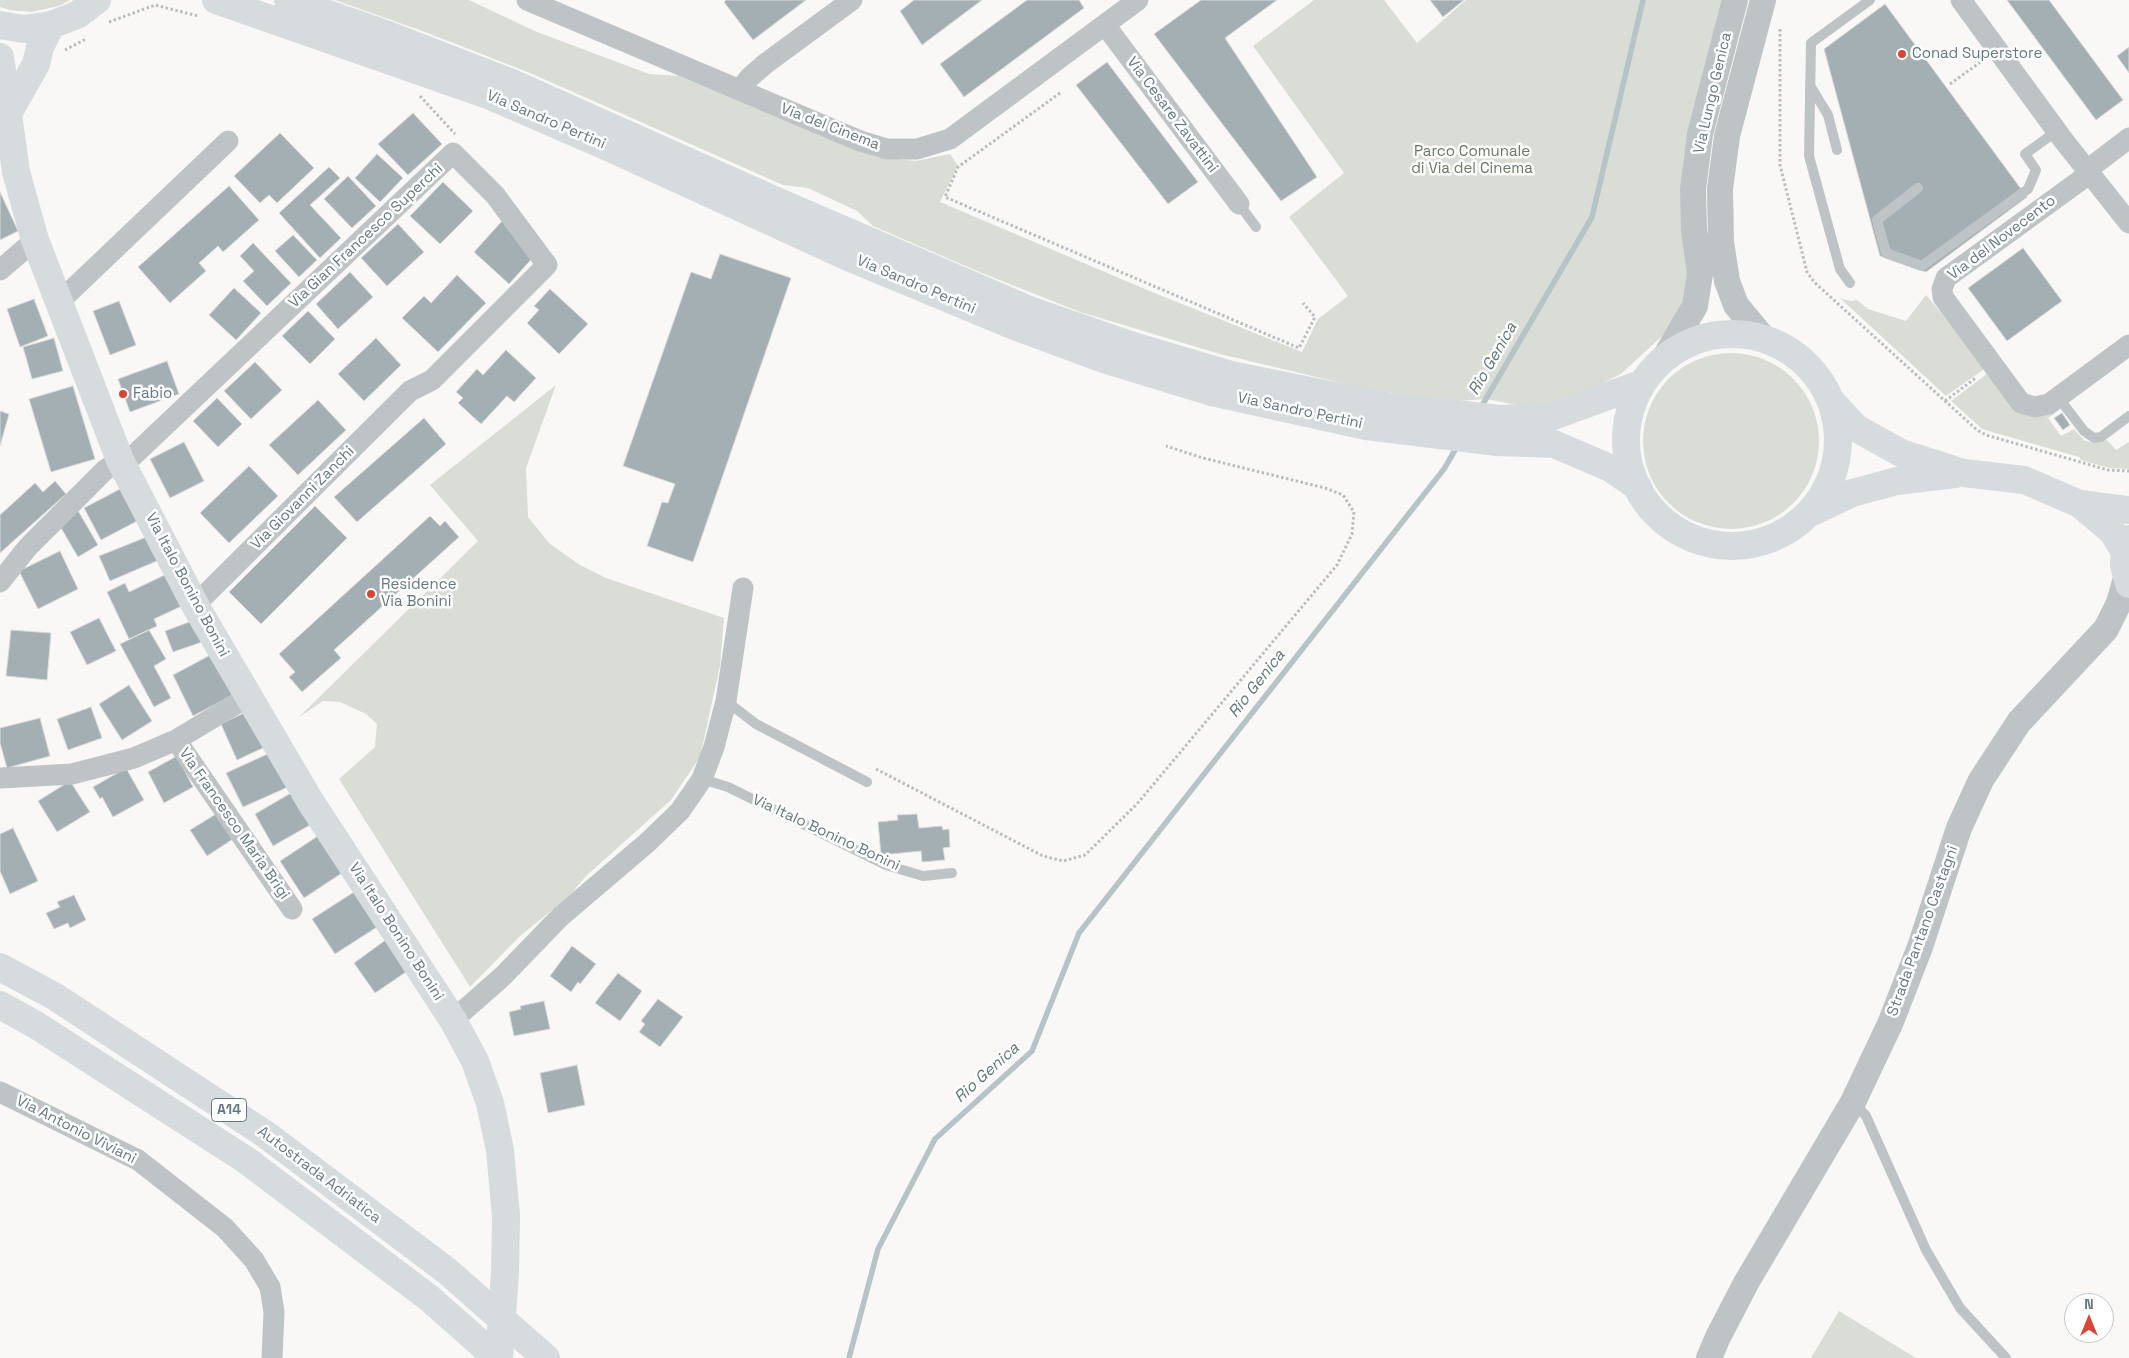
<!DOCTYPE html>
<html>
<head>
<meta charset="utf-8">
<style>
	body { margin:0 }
	#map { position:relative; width:2129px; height:1358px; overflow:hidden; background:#f9f8f6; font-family:"Space Grotesk",sans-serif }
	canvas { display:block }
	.north { position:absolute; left:2064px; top:1293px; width:50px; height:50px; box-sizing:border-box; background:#fff; border:1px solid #c1c9cc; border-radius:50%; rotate:0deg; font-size:14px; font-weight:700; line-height:20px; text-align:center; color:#657880 }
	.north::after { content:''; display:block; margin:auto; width:18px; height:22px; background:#da4535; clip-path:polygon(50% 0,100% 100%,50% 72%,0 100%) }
</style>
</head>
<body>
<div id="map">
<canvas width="2129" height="1358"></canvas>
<div class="north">N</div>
</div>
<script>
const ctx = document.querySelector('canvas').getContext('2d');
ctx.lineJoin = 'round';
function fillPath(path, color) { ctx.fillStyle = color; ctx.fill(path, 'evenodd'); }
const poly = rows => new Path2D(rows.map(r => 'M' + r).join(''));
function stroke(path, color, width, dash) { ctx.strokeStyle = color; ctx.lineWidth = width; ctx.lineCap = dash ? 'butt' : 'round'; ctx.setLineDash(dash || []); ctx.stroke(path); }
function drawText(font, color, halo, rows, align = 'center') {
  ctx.font = font + ' "Space Grotesk",sans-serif'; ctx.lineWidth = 5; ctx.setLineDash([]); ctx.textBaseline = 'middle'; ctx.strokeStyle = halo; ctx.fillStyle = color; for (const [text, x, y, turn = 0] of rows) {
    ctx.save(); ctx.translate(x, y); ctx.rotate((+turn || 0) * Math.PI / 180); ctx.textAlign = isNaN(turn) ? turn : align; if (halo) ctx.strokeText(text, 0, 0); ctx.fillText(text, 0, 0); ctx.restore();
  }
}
fillPath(poly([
	[0,0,70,0,59,6,31,12,10,10,0,7],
	[335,0,469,0,537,32,649,74,679,76,876,157,916,161,950,154,958,166,940,202,1152,292,1302,352,1318,319,1348,296,1289,217,1344,173,1253,46,1314,0,1384,0,1417,43,1466,0,1722,0,1684,155,1682,185,1688,280,1685,296,1672,327,1622,373,1592,389,1557,402,1522,406,1486,399,1456,401,1371,390,1220,354,1080,312,977,271,873,226,857,211,808,188,783,185,530,73,425,32],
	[1926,295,1987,367,1946,396,1840,298,1850,301,1857,300,1868,309,1906,321],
	'1643 441a88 88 0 1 1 176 0a88 88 0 1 1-176 0Z',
	[1992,370,2055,413,2048,418,2061,436,2074,429,2084,440,2093,443,2107,440,2116,450,2129,442,2129,469,2110,468,2081,460,2079,457,1982,429,1951,401],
	[556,385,526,468,528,517,550,544,580,565,606,578,724,618,720,666,700,757,671,800,586,876,570,895,519,937,470,987,339,779,375,747,377,724,366,714,340,702,323,701,298,718,478,541,430,485],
	[1839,1311,1916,1358,1811,1358]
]), '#d9ddd6');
stroke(poly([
	[1480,409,1592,217,1643,0],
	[849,1358,878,1249,935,1139,1032,1051,1079,933,1444,469,1458,445]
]), '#b7c4c7', 5.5);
const building = poly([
	[726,0,806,0,753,40,724,2,726,0],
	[914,0,982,0,922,45,900,11,914,0],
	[1027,0,1079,0,1084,8,964,97,940,64,1027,0],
	[1201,0,1277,0,1225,38,1317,177,1281,201,1154,34,1201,0],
	[1430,0,1464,0,1443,17,1430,0],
	[2007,0,2049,0,2123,100,2096,120,2007,0],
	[1885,4,2027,197,1926,272,1880,256,1824,49,1885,4],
	[2129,47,2129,73,2117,56,2129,47],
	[1107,62,1198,182,1168,204,1076,85,1107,62],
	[413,113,442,144,408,175,378,144,413,113],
	[280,133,314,168,277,203,269,195,260,203,234,176,280,133],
	[377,154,403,178,380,202,355,178,377,154],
	[329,167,340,178,310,205,341,238,320,258,279,213,329,167],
	[348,176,376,206,352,228,324,199,348,176],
	[443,182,473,211,440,244,410,216,443,182],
	[229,186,259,220,223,252,218,246,199,263,206,271,170,303,138,267,229,186],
	[0,192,18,231,0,240,0,192],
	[502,221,537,253,509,284,474,252,502,221],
	[398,224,424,252,387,286,361,258,398,224],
	[293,235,317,260,299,277,275,251,293,235],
	[253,243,291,283,267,306,243,281,254,271,240,256,253,243],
	[2023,248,2062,301,2007,341,1968,288,2023,248],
	[720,254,791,278,693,562,647,546,662,502,668,503,675,484,623,466,691,272,711,279,720,254],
	[350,272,373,297,338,329,316,304,350,272],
	[457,275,486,303,438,352,402,318,424,296,431,303,457,275],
	[234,288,261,313,236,340,209,315,234,288],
	[550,289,588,324,559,354,527,323,539,310,534,306,550,289],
	[34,299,48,336,20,347,7,309,34,299],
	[119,301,136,345,110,355,93,311,119,301],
	[308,311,335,339,310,364,282,336,308,311],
	[54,338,63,371,32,379,23,347,54,338],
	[376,338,401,365,364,401,338,374,376,338],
	[506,350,536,378,514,402,507,396,481,424,458,403,463,398,456,392,477,369,483,375,506,350],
	[167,361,179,394,130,412,118,379,167,361],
	[255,362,282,390,251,419,224,391,255,362],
	[73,386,95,459,51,472,29,399,73,386],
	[217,398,242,424,218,447,193,421,217,398],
	[318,400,346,430,298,475,269,445,318,400],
	[0,411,9,414,0,446,0,411],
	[2062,413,2070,425,2063,430,2054,418,2062,413],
	[424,418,446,444,357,522,334,497,424,418],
	[184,442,204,481,170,498,150,459,184,442],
	[249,466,278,496,229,543,200,513,249,466],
	[55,481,66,494,0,553,0,515,35,483,43,492,55,481],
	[122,488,139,520,101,540,84,508,122,488],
	[315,506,347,538,261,624,229,592,315,506],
	[77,509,98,545,78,557,57,521,77,509],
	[430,516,440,526,445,521,459,537,334,650,341,658,302,692,289,677,295,672,279,654,430,516],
	[149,536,159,560,110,581,99,556,149,536],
	[60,551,78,589,38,609,19,571,60,551],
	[169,573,184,605,154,619,157,626,129,639,107,592,125,583,129,592,169,573],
	[99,618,116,651,87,665,70,632,99,618],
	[197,619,205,641,173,652,165,631,197,619],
	[11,630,51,633,47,680,6,676,11,630],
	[149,630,166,659,154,666,171,698,154,707,120,644,149,630],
	[216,652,233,695,193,716,173,675,216,652],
	[129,685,152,721,122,740,99,704,129,685],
	[91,707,102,738,68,750,57,719,91,707],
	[250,710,267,746,237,760,221,724,250,710],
	[40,718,50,756,7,768,0,743,0,728,40,718],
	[272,752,288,787,243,807,226,773,272,752],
	[177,756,193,787,164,803,148,772,177,756],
	[126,768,144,800,113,817,102,797,100,799,93,787,126,768],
	[70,781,90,812,57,832,38,801,70,781],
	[291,793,310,825,273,846,255,814,291,793],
	[216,814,233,839,207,856,190,830,216,814],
	[917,814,919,828,942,826,943,830,949,829,950,847,943,848,945,860,922,862,921,851,881,855,878,822,898,820,897,815,917,814],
	[13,828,38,881,10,894,0,871,0,834,13,828],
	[318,836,342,873,304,898,280,861,318,836],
	[354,892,377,927,335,954,312,919,354,892],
	[74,895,86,920,70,928,68,923,54,929,46,913,60,907,57,902,74,895],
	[387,939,409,970,375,993,354,963,387,939],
	[572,946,596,964,580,984,578,982,571,992,550,976,572,946],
	[618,973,642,991,620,1021,595,1003,618,973],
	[658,999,683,1017,660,1047,639,1032,645,1024,641,1021,658,999],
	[544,1001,550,1029,514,1036,509,1012,521,1009,520,1006,544,1001],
	[577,1065,585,1105,548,1113,540,1073,577,1065]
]);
fillPath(building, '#a4afb4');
stroke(building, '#dadad9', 1);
stroke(poly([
	[109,22,155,5,198,16],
	[1780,29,1780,165,1807,272,1814,282,1977,430,1986,435,2108,470,2129,471],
	[65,50,86,39],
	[1950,84,1982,61],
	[1060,93,958,167,945,197,1299,348,1315,317,1303,303],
	[420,96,455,134],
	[1945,401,1977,377],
	[876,769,1043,856,1063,861,1085,855,1137,804,1337,565,1352,534,1354,512,1343,495,1325,488,1203,458,1166,446]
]), '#b9bdbf', 3, [2.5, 2.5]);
stroke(poly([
	[1811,87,1828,115,1837,150],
	[1918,188,1877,220,1886,253,1922,266,2028,189,2036,170,2025,154,2057,131],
	[1239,204,1256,227],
	[1850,283,1840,269,1809,156,1811,43,1870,0],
	[2058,397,2084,431,2094,438,2101,437,2129,416],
	[726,701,756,724,867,782],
	[702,779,728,787,886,865,923,876,952,873],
	[1854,1103,1866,1116,1926,1250,1960,1308,2006,1358]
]), '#bec4c6', 10);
stroke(poly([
	[527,0,860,141,887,149,917,149,950,139,1138,0],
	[1961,0,2064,141,2129,223],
	[1105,25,1239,204],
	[740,90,750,77,765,64,852,0],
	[2087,170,2129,138],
	[2089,174,1946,278,1942,289,1943,297,2021,403,2035,407,2049,404,2129,345],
	[0,270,35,240],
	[58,303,228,141],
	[0,582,28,547,105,470,120,460,133,456,453,153,495,195,547,265,432,380,410,391,195,605],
	[176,740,292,909],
	[1,778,72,774,134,758,176,740,249,696],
	[453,1020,503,976,560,917,648,842,680,811,702,779,714,747,726,701,743,588],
	[0,1092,138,1160,225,1228,254,1260,270,1287,274,1312,272,1358]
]), '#bec4c6', 21);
stroke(poly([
	[1763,0,1727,136,1720,189,1721,242,1727,281,1736,305,1764,339],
	[1665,357,1695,306,1700,274,1694,230,1693,189,1700,134,1735,0],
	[1709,1358,1718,1337,1746,1283,1853,1102,1890,1024,1920,947,1959,828,1981,780,2019,722,2106,629,2119,603,2126,578]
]), '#bec4c6', 26);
stroke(poly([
	[0,57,16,172,35,240,120,460,195,605,310,801,453,1020,475,1061,490,1103,500,1150,506,1216,505,1273,499,1358],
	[9,112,36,64,40,47,51,25]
]), '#d6dbde', 28);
stroke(poly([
	[216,0,488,95,610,148,846,256,1012,325,1104,359,1212,392,1366,426,1497,442,1554,444,1610,468,1638,487],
	[288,0,388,35,512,83,781,203,1032,311,1133,346,1231,375,1385,406,1500,419,1550,417,1641,384],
	[0,25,24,29,51,25,77,15,97,0],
	'1626 440a106 106 0 1 1 212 0a106 106 0 1 1-212 0Z',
	[1832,402,1856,428,1901,453,1964,473,2024,480,2080,504,2129,510],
	[2080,504,2112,531,2125,552],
	[1812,512,1852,493,1897,481,1955,474],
	[2129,539,2125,552,2124,565,2129,584]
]), '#d6dbde', 28);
stroke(poly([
	[0,967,54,996,265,1134,447,1271,546,1358],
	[0,1005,36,1025,246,1160,429,1298,497,1358]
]), '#d6dbde', 28);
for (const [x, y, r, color] of [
	[1902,54,5,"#da4535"],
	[123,394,5,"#da4535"],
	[371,594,5,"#da4535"]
]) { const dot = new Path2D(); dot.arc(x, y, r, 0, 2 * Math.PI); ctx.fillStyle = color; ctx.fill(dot); stroke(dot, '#fff', 2); }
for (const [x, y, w] of [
	[229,1110,35]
]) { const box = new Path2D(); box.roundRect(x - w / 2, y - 11.5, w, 23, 4); ctx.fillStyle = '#fff'; ctx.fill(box); stroke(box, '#657880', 1); }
drawText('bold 14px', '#657880', null, [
	["A14",229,1110]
]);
drawText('15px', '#657880', '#fff', [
	["Conad Superstore",1912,54],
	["Fabio",133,394],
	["Residence",381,585],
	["Via Bonini",381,602]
], 'left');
drawText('15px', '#657880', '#fff', [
	["Via Lungo Genica",1713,93,-77],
	["Via Cesare Zavattini",1172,115,53],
	["Via Sandro Pertini",546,120,23],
	["Via del Cinema",830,127,21],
	["Via Gian Francesco Superchi",366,236,-43],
	["Via del Novecento",2002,238,-37],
	["Via Sandro Pertini",916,285,23],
	["Via Sandro Pertini",1300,411,12],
	["Via Giovanni Zanchi",303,498,-45],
	["Via Italo Bonino Bonini",187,585,62],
	["Via Francesco Maria Brigi",234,824,55],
	["Via Italo Bonino Bonini",826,833,25],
	["Strada Pantano Castagni",1923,931,-70],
	["Via Italo Bonino Bonini",396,932,57],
	["Via Antonio Viviani",76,1130,27],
	["Autostrada Adriatica",319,1175,37]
]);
drawText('15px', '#6a7864', '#fff', [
	["Parco Comunale",1472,152],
	["di Via del Cinema",1472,169]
]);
drawText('italic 16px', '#60767a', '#fff', [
	["Rio Genica",1493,359,-60],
	["Rio Genica",1257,684,-52],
	["Rio Genica",987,1073,-42]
]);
</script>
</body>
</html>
